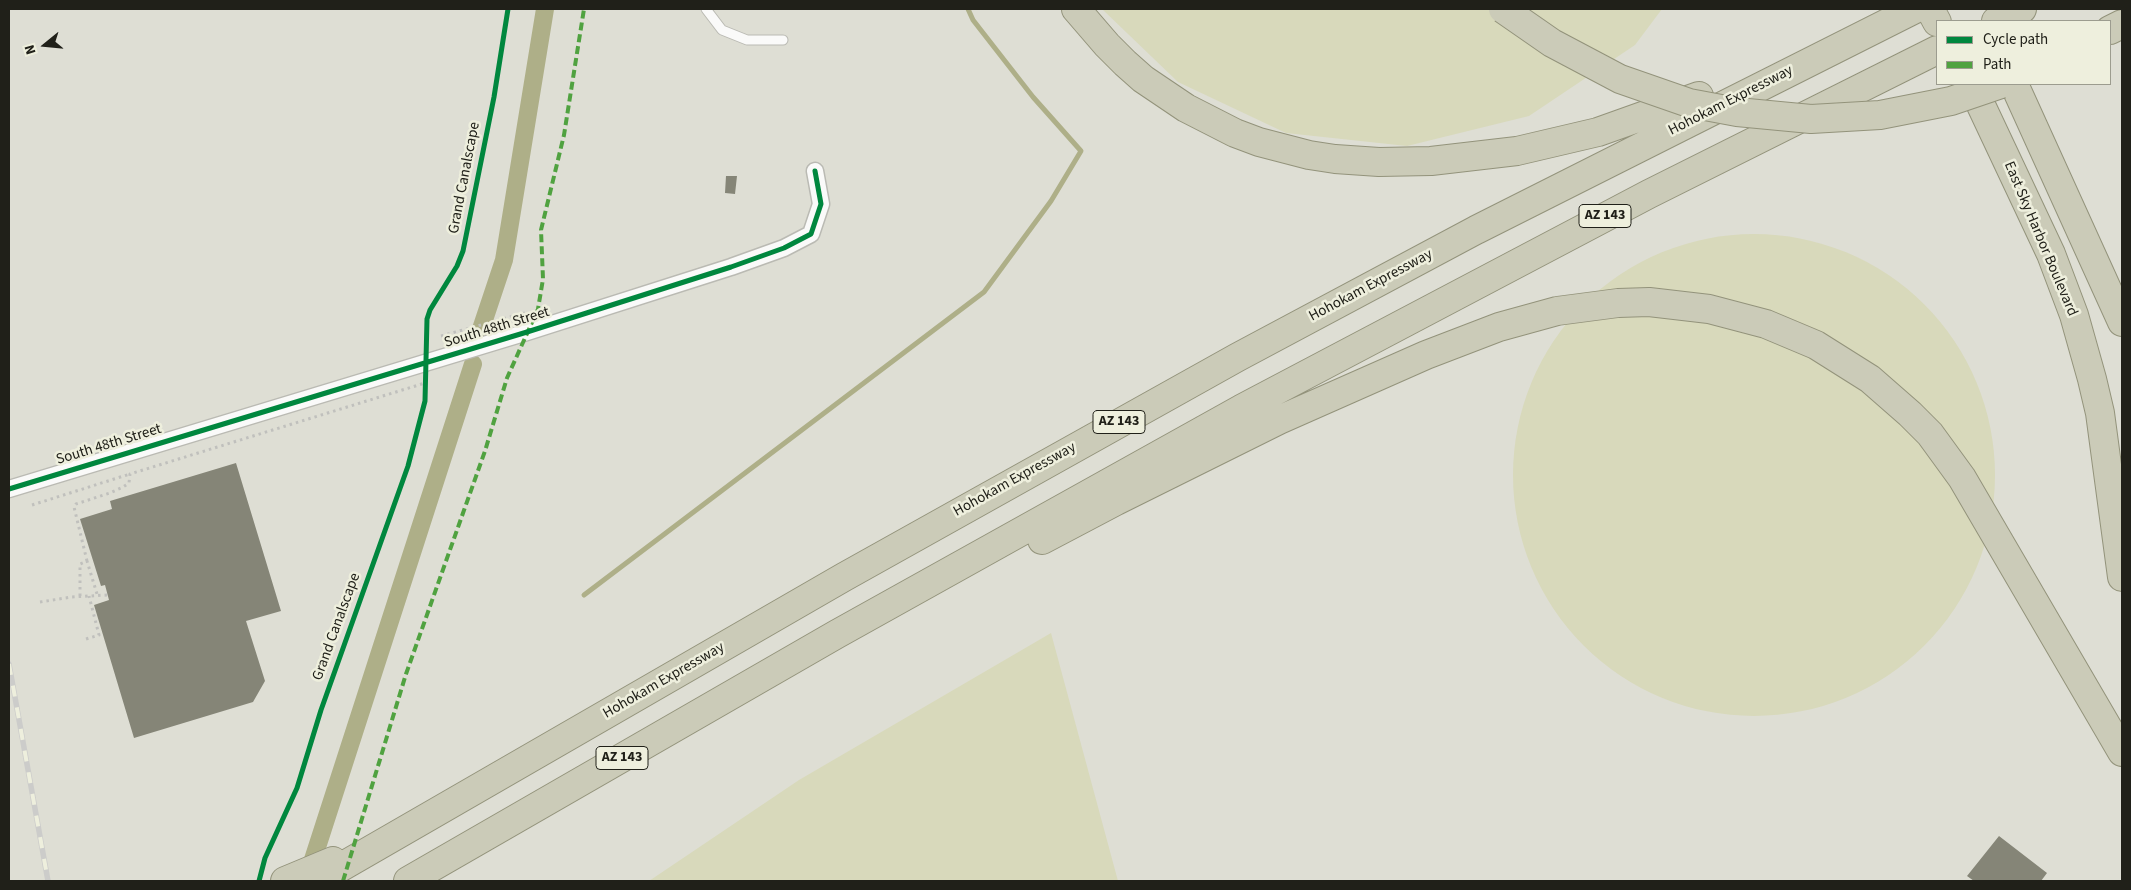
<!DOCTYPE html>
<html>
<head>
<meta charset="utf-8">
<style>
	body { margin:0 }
	#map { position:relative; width:2131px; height:890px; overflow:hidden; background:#deded4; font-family:"Source Sans 3",sans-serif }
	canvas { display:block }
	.frame { position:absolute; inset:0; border:10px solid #202019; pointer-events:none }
	.legend { position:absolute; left:1936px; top:20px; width:175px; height:65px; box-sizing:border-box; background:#eeefdd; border:1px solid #9c9c8f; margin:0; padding:6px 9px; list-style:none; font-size:15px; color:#202019 }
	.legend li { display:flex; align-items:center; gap:10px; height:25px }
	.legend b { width:25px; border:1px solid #9c9c8f }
	.north { position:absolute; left:20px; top:20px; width:50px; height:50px; -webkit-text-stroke:4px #eeefdd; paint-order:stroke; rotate:253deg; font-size:14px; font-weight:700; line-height:20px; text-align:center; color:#202019 }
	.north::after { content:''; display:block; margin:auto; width:18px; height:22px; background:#202019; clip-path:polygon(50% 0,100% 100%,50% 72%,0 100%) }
</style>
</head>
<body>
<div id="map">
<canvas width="2131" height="890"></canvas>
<div class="frame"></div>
<ul class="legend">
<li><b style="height:6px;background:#00873e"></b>Cycle path</li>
<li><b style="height:6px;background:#50a240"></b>Path</li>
</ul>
<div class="north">N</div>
</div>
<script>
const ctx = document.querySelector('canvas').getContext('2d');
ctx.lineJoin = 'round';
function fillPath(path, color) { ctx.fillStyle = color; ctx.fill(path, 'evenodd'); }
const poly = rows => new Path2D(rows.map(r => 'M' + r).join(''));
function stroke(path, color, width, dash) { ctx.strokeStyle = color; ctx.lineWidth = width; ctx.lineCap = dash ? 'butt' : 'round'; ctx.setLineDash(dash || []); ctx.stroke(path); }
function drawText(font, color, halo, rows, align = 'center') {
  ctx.font = font + ' "Source Sans 3",sans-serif'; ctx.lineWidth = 5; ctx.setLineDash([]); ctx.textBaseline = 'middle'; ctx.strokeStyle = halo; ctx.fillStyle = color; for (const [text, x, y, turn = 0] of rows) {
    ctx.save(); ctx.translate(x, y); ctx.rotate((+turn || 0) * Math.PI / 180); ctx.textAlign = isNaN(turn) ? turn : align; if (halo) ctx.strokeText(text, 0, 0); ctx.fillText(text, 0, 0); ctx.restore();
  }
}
fillPath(poly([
	[1102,9,1662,9,1635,45,1529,116,1407,146,1286,133,1178,82],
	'1513 475a241 241 0 1 1 482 0a241 241 0 1 1-482 0Z',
	[1051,633,1118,881,649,881,799,780]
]), '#d8d9bb');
stroke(poly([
	[584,595,984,292,1051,201,1081,151,1033,97,973,20,968,9]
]), '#aeaf88', 5);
stroke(poly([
	[481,329,504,260,545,9],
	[308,875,473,364]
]), '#aeaf88', 18);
fillPath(poly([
	[726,176,737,176,735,194,725,193],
	[236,463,281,611,246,621,265,681,253,702,134,738,94,605,109,600,105,585,101,586,80,519,112,509,110,501],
	[1999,836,2047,873,2041,881,1974,881,1967,876]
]), '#858577');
const service = poly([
	[706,9,722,30,747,40,783,40]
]);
const minor = poly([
	[9,489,527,332,731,267,784,248,811,234,821,204,815,171]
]);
const motorway = poly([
	[1076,9,1107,45,1125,63,1143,79,1186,108,1235,133,1259,142,1309,155,1335,159,1379,162,1431,161,1517,151,1598,132,1699,96],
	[1930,9,1937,22],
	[1996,21,2022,9],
	[2110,30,2122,24],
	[1971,84,2051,254,2074,315,2092,379,2100,413,2122,577],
	[2014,84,2122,322],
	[1042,540,1116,501,1279,420,1426,355,1499,327,1557,311,1618,303,1649,302,1709,309,1766,324,1816,345,1870,379,1910,414,1930,434,1962,478,2122,752],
	[285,881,333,861],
	[317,881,844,577,1238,357,1476,230,1915,9],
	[408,881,837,634,1241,409,1649,194,1937,50]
]);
stroke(service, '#babab3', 11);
stroke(minor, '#babab3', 19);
stroke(motorway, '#93937b', 30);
stroke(poly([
	[441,336,528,312],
	[32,505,130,474],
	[87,561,74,507,76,504,110,493,123,487,129,483,130,474,425,383],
	[80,596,80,564,87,561,97,594],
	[40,602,72,597,107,595],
	[86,639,99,635,89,596]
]), '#c0c0bd', 3, [2.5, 4]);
stroke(service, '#fafaf9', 9);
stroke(minor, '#fafaf9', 16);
stroke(motorway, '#cbcbb8', 28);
const rail = poly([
	[9,664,48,881]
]);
stroke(rail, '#ccccca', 5.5);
stroke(rail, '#eeefdd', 4, [11]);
const motorwayBridge = poly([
	[1503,9,1552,43,1620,79,1689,103,1737,112,1811,119,1880,115,1951,101,2001,84]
]);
stroke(motorwayBridge, '#93937b', 30, []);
stroke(motorwayBridge, '#cbcbb8', 28);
stroke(poly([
	[343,881,406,674,485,451,507,378,538,309,543,279,541,230,564,135,584,9]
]), '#50a240', 4, [8, 4]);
stroke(poly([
	[9,489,527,332,731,267,784,248,811,234,821,204,815,171],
	[259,881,265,858,297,788,321,710,408,466,425,401,427,319,430,310,457,266,463,251,494,97,508,9]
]), '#00873e', 5);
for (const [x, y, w] of [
	[1605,216,52],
	[1119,422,52],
	[622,758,52]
]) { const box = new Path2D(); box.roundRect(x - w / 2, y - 11.5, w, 23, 4); ctx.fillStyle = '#eeefdd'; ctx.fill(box); stroke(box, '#202019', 1); }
drawText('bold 14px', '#202019', null, [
	["AZ 143",1605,216],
	["AZ 143",1119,422],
	["AZ 143",622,758]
]);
drawText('15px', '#202019', '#eeefdd', [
	["Hohokam Expressway",1731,101,-27],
	["Grand Canalscape",465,178,-79],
	["East Sky Harbor Boulevard",2040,239,67],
	["Hohokam Expressway",1371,286,-28],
	["South 48th Street",497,328,-17],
	["South 48th Street",109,445,-17],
	["Hohokam Expressway",1015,480,-29],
	["Grand Canalscape",337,627,-70],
	["Hohokam Expressway",664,681,-30]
]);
</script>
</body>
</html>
